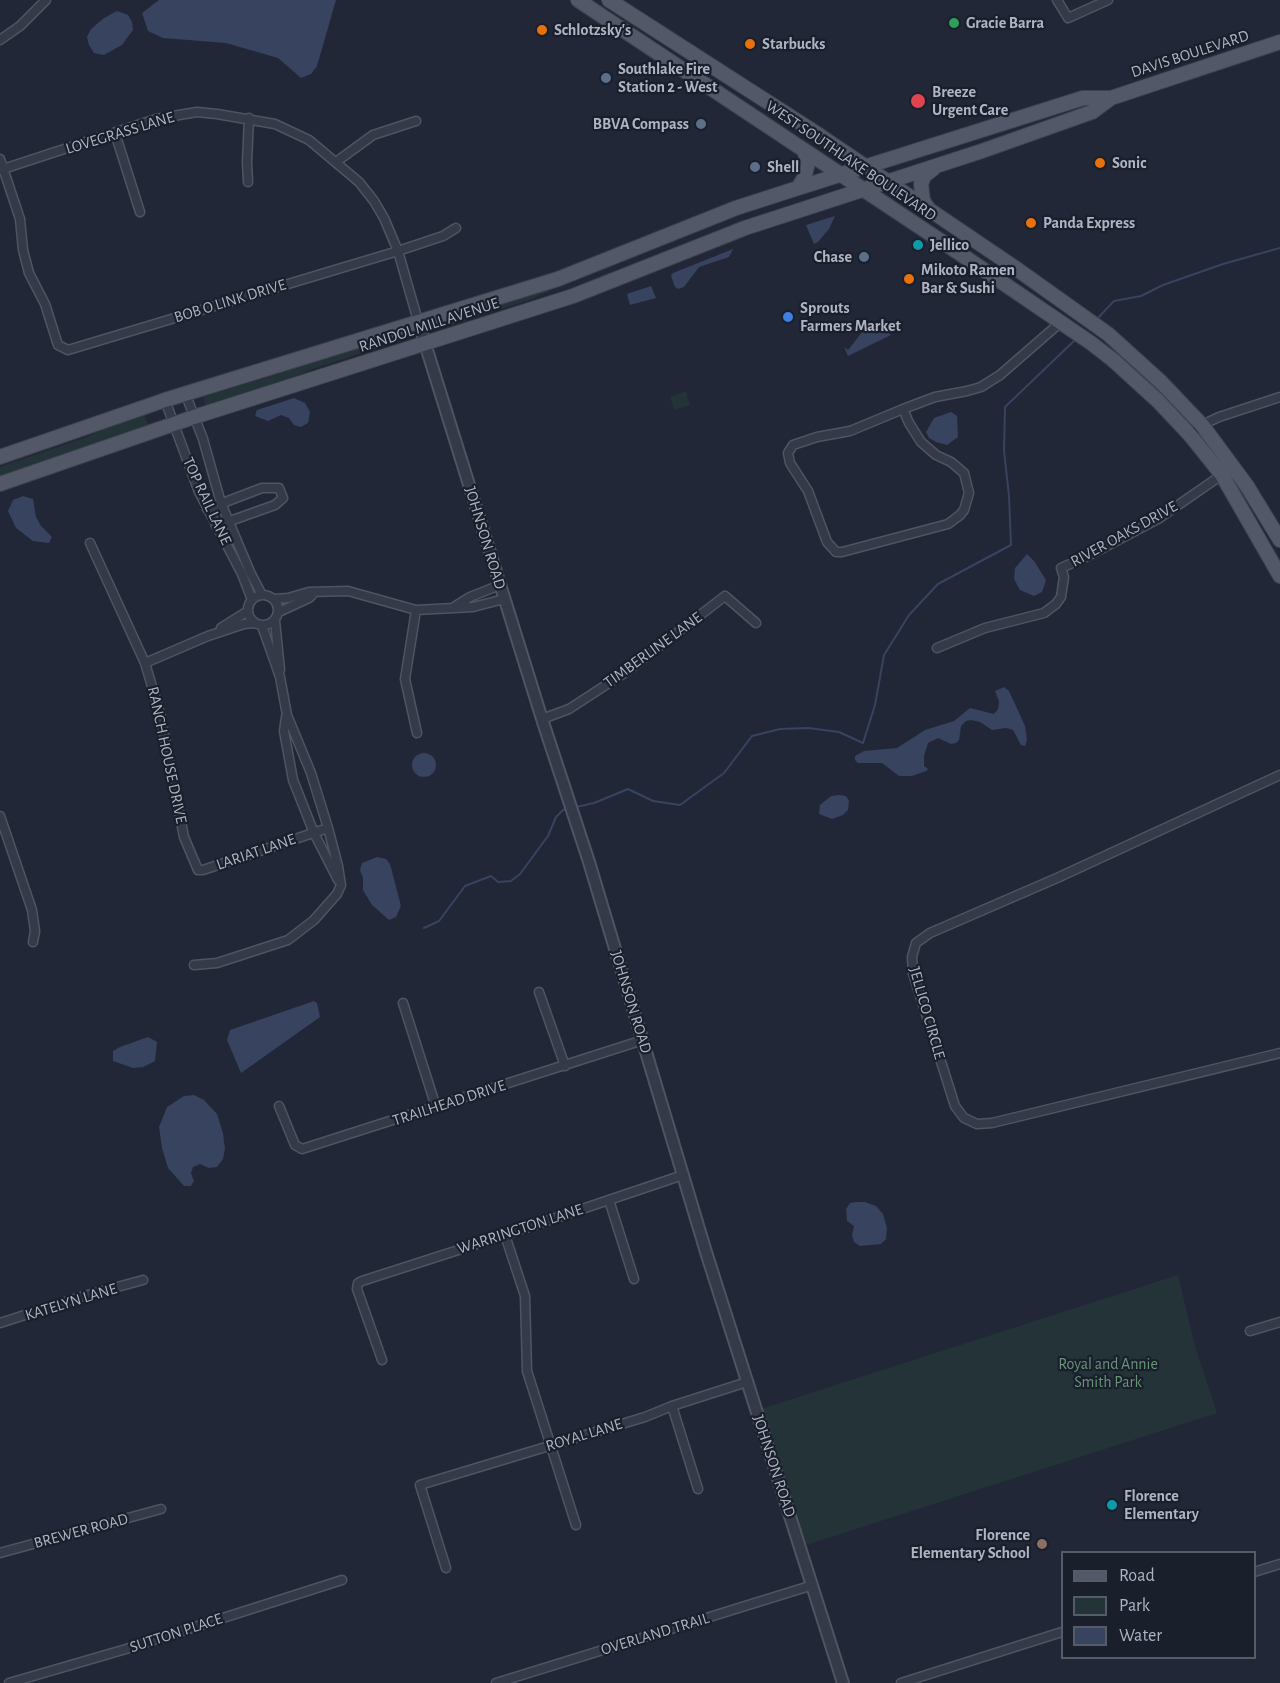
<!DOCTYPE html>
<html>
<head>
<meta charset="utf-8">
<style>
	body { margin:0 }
	#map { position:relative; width:1280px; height:1683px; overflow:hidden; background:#212737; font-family:"Alegreya Sans",sans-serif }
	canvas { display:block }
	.legend { position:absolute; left:1061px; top:1551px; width:195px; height:108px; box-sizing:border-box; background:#1a1f2c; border:2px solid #565b69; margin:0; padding:8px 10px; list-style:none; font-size:18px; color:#afb4c4 }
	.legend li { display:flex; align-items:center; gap:12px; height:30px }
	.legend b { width:30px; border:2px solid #565b69 }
</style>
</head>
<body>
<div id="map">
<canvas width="1280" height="1683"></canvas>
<ul class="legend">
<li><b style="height:8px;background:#525867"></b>Road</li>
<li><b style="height:16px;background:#233338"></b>Park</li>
<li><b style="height:16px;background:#37435f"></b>Water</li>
</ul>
</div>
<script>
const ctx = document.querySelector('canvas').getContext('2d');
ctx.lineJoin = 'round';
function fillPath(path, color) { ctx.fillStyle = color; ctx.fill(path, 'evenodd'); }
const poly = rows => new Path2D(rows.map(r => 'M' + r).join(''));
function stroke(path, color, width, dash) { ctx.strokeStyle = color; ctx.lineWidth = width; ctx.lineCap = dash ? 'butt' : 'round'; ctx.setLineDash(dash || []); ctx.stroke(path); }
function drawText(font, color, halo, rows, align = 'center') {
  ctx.font = font + ' "Alegreya Sans",sans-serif'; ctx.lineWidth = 4.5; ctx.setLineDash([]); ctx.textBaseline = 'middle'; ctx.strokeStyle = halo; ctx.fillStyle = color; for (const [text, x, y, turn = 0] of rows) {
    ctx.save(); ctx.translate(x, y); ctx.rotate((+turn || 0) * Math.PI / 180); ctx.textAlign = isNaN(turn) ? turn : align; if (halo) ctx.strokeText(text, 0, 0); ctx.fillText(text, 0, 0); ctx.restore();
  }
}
fillPath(poly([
	[553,288,554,289,529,300,448,326,446,321],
	[391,334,393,343,312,369,290,379,206,406,203,397,275,375,302,363],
	[686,391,690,405,674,410,670,397],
	[144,413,148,425,0,477,0,467,87,437,119,421],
	[1178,1275,1195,1346,1217,1413,806,1545,761,1409]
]), '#233338');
fillPath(poly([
	[159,0,336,0,317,66,311,74,301,78,278,58,226,43,163,38,148,31,142,13],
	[117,11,128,15,132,22,133,30,122,45,104,55,94,53,89,45,87,37,91,29,104,18],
	[835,216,829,229,818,242,814,244,806,225],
	[733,249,729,257,699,267,684,287,678,289,675,287,671,276,673,273],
	[651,286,656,298,630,305,627,294],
	[871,321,891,335,848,356,844,347,848,350],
	[294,398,305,403,310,412,308,423,301,427,294,425,289,418,281,415,268,421,255,416,257,410],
	[951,412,957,416,958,437,947,445,936,442,929,438,926,432,934,418],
	[23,496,33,499,36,517,41,526,52,537,49,543,33,541,16,528,8,511,13,500],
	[1027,554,1034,561,1046,580,1042,592,1034,596,1020,590,1014,579,1015,568],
	[1004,687,1009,691,1025,726,1027,740,1025,746,1021,745,1013,730,1006,728,992,730,980,722,971,720,966,721,961,726,959,740,956,743,951,744,938,738,928,743,924,756,924,766,928,769,926,771,912,776,899,776,882,763,858,763,855,760,855,756,864,751,897,748,925,730,954,721,970,708,994,714,998,709,999,701,995,691],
	'412 765a12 12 0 1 1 24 0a12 12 0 1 1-24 0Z',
	[839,795,846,796,849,801,848,810,843,815,832,819,819,814,820,805,831,796],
	[377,857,386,859,390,864,401,906,396,917,389,920,372,905,363,890,363,878,360,870,362,863],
	[314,1001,317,1003,320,1017,241,1073,227,1040,230,1030],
	[148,1037,157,1042,155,1061,143,1067,133,1068,113,1061,113,1051,120,1047],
	[194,1095,204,1100,217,1114,223,1133,225,1149,223,1159,217,1167,209,1168,200,1164,193,1167,191,1173,194,1181,191,1186,184,1186,168,1168,162,1148,159,1127,167,1107,184,1096],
	[856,1202,865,1202,876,1206,883,1214,887,1228,886,1239,881,1244,860,1246,854,1242,852,1235,854,1226,847,1221,846,1209,850,1203]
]), '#37435f');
stroke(poly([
	[1097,319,1114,301,1141,296,1163,285,1223,264,1280,248],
	[576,807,594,803,628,789,653,801,680,805,724,773,752,736,780,729,808,728,839,732,863,743,875,705,884,655,909,615,938,584,1011,545,1009,496,1004,451,1005,407,1076,339],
	[424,928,439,921,465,886,491,876,498,882,511,881,520,874,548,836,556,817,563,810,567,809]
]), '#37435f', 2);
const minor = poly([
	[1057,0,1068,18,1108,0],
	[0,40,20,26,46,0],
	[115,133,140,212],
	[0,159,20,219,23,250,29,273,45,304,58,345,68,350,398,251,443,236,456,228],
	[336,162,373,135,416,121],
	[0,170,156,119,179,115,197,112,217,114,275,124,309,140,359,182,374,201,384,218,398,251,418,321],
	[248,182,247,162,249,118],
	[185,393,203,439,221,503,250,572,262,595],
	[165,400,199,492,242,574,252,600],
	[903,409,909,423,921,442,936,455,951,462,964,473,969,493,964,510,960,515,948,524,842,552,836,552,827,542,808,491,790,463,788,453,793,445,817,437,850,431,903,409,935,397,967,391,981,387,1000,375,1061,322],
	[1190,435,1202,425,1219,417,1280,397],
	[207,509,262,488,279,488,283,498,275,505,216,526],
	[90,543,145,663,160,713,184,837,198,870,203,870,328,828],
	'248 610a15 15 0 1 1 30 0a15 15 0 1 1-30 0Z',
	[274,599,288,598,309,592,348,591,416,610,473,607,504,599],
	[454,607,470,597,500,585],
	[416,610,405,679,417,733],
	[279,612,309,598,315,592],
	[275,621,280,670],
	[262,626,280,677,287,715,311,773,328,828,338,866,341,885],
	[221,628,248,611],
	[937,648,985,628,1044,613,1056,604,1061,597,1064,577,1061,568,1086,557,1158,519,1226,472],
	[145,663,208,636,244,624,255,623],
	[286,717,284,731,293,780,314,833,338,880],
	[542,719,569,709,626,672,725,596,756,623],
	[1280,775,1057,878,930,933,916,943,912,957,913,973,955,1106,964,1118,977,1124,992,1123,1280,1053],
	[0,816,32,910,35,931,33,942],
	[194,965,217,963,288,940,314,920,337,894,341,885],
	[539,992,565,1066],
	[403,1003,436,1107],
	[279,1106,295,1145,302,1149,643,1040],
	[609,1200,634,1279],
	[505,1235,525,1296,527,1371,576,1525],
	[0,1323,84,1296,143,1280],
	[1250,1331,1280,1322],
	[382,1360,357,1289,358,1283,362,1281,505,1235,683,1175],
	[672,1406,698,1489],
	[0,1553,161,1509],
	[446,1568,420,1485,645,1417,672,1406,747,1382],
	[1254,1572,1280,1564],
	[9,1683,126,1649,342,1580],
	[496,1683,813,1585],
	[901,1683,1062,1632]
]);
const tertiary = poly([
	[418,321,542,719,589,862,706,1252,843,1683]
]);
const primary = poly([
	[578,0,959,253,1091,343,1113,360,1158,401,1190,435,1222,475,1280,576],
	[609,0,819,135,1014,267,1108,334,1161,382,1202,425,1247,486,1280,540],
	[798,188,804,178,808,163,804,150],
	[928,208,923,201,921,184,924,176,933,169],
	[0,457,165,400,558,279,736,208,798,188,1083,98,1111,98,1280,42],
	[0,484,194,417,573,296,745,228,982,151,1092,112,1111,98]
]);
stroke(minor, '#4f5462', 11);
stroke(tertiary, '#4f5462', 14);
stroke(primary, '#3e4351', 16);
stroke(minor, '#343a47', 8);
stroke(tertiary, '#343a47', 10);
stroke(primary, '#525867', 14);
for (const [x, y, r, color] of [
	[954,23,6,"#2e9e5b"],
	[542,30,6,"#e8710a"],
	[750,44,6,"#e8710a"],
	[606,78,6,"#5c6f8a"],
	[918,101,8,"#e0444e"],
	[701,124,6,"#5c6f8a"],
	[1100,163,6,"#e8710a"],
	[755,167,6,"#5c6f8a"],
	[1031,223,6,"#e8710a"],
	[918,245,6,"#0f9aa8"],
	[864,257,6,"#5c6f8a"],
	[909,279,6,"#e8710a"],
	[788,317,6,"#3f7fe0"],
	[1112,1505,6,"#0f9aa8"],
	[1042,1544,6,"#8d6e63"]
]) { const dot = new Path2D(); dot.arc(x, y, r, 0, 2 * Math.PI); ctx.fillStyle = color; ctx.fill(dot); stroke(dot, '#1a1f2c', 2); }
drawText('bold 16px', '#afb4c4', '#1a1f2c', [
	["Gracie Barra",966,23],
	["Schlotzsky's",554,30],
	["Starbucks",762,44],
	["Southlake Fire",618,69],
	["Station 2 - West",618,87],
	["Breeze",932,92],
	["Urgent Care",932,110],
	["BBVA Compass",689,124,"right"],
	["Sonic",1112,163],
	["Shell",767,167],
	["Panda Express",1043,223],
	["Jellico",930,245],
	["Chase",852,257,"right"],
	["Mikoto Ramen",921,270],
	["Bar & Sushi",921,288],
	["Sprouts",800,308],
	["Farmers Market",800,326],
	["Florence",1124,1496],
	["Elementary",1124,1514],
	["Florence",1030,1535,"right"],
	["Elementary School",1030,1553,"right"]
], 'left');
drawText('16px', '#afb4c4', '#1a1f2c', [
	["DAVIS BOULEVARD",1190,54,-18],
	["LOVEGRASS LANE",120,133,-17],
	["WEST SOUTHLAKE BOULEVARD",851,161,34],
	["BOB O LINK DRIVE",230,301,-17],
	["RANDOL MILL AVENUE",429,325,-18],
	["TOP RAIL LANE",207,501,65],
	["RIVER OAKS DRIVE",1124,534,-29],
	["JOHNSON ROAD",485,538,73],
	["TIMBERLINE LANE",653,650,-36],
	["RANCH HOUSE DRIVE",167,755,78],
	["LARIAT LANE",256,852,-19],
	["JOHNSON ROAD",631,1002,73],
	["JELLICO CIRCLE",927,1013,74],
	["TRAILHEAD DRIVE",449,1103,-18],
	["WARRINGTON LANE",520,1229,-18],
	["KATELYN LANE",71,1302,-17],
	["ROYAL LANE",584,1435,-17],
	["JOHNSON ROAD",774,1466,72],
	["BREWER ROAD",81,1531,-15],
	["SUTTON PLACE",176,1633,-18],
	["OVERLAND TRAIL",655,1634,-17]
]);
drawText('16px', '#679377', '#1a1f2c', [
	["Royal and Annie",1108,1364],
	["Smith Park",1108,1382]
]);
</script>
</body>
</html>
